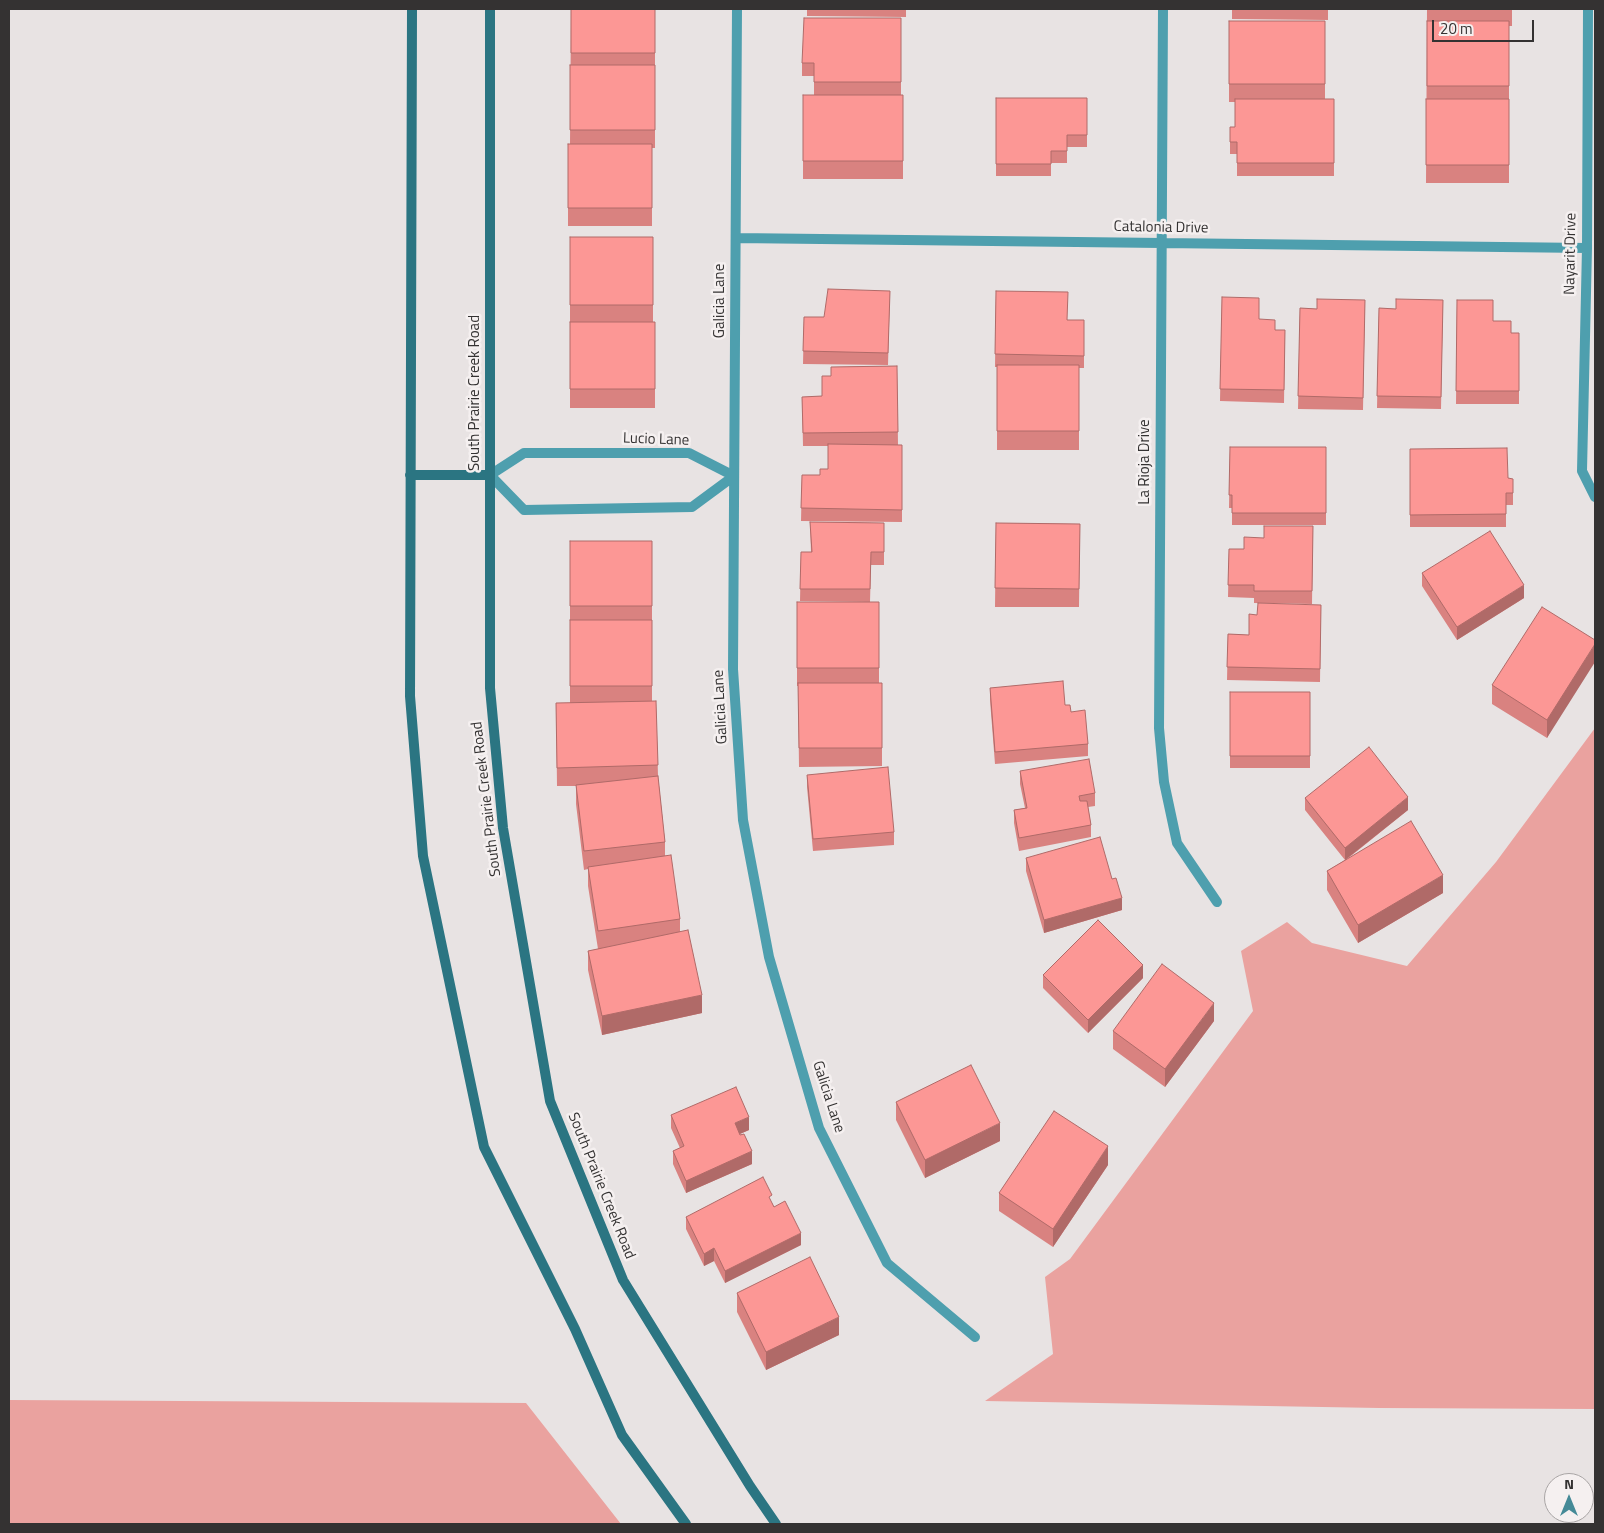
<!DOCTYPE html>
<html>
<head>
<meta charset="utf-8">
<style>
	body { margin:0 }
	#map { position:relative; width:1604px; height:1533px; overflow:hidden; background:#e8e3e3; font-family:"Titillium Web",sans-serif }
	canvas { display:block }
	.frame { position:absolute; inset:0; border:10px solid #343232; pointer-events:none }
	.north { position:absolute; left:1544px; top:1473px; width:50px; height:50px; box-sizing:border-box; background:#f5f0f0; border:1px solid #a8a4a4; border-radius:50%; rotate:0deg; font-size:14px; font-weight:700; line-height:20px; text-align:center; color:#343232 }
	.north::after { content:''; display:block; margin:auto; width:18px; height:22px; background:#458a97; clip-path:polygon(50% 0,100% 100%,50% 72%,0 100%) }
	.scale { position:absolute; left:1432px; top:20px; width:102px; height:22px; box-sizing:border-box; border:2px solid #343232; border-top:0; padding-left:6px; font-size:15px; line-height:18px; white-space:nowrap; color:#343232; -webkit-text-stroke:4px #f5f0f0; paint-order:stroke }
</style>
</head>
<body>
<div id="map">
<canvas width="1604" height="1533"></canvas>
<div class="frame"></div>
<div class="north">N</div>
<div class="scale">20 m</div>
</div>
<script>
const ctx = document.querySelector('canvas').getContext('2d');
ctx.lineJoin = 'round';
function fillPath(path, color) { ctx.fillStyle = color; ctx.fill(path, 'evenodd'); }
const poly = rows => new Path2D(rows.map(r => 'M' + r).join(''));
function stroke(path, color, width, dash) { ctx.strokeStyle = color; ctx.lineWidth = width; ctx.lineCap = dash ? 'butt' : 'round'; ctx.setLineDash(dash || []); ctx.stroke(path); }
function drawText(font, color, halo, rows, align = 'center') {
  ctx.font = font + ' "Titillium Web",sans-serif'; ctx.lineWidth = 5; ctx.setLineDash([]); ctx.textBaseline = 'middle'; ctx.strokeStyle = halo; ctx.fillStyle = color; for (const [text, x, y, turn = 0] of rows) {
    ctx.save(); ctx.translate(x, y); ctx.rotate((+turn || 0) * Math.PI / 180); ctx.textAlign = isNaN(turn) ? turn : align; if (halo) ctx.strokeText(text, 0, 0); ctx.fillText(text, 0, 0); ctx.restore();
  }
}
fillPath(poly([
	[1595,728,1595,1409,1379,1408,985,1401,1053,1354,1045,1277,1070,1259,1253,1011,1241,951,1287,922,1312,943,1407,966,1496,862],
	[9,1400,526,1403,621,1524,9,1524]
]), '#eaa29f');
stroke(poly([
	[737,9,733,669,743,820,769,957,819,1128,887,1263,975,1337],
	[1163,9,1159,728,1164,782,1177,843,1217,902],
	[1588,9,1587,248,1582,471,1595,497],
	[736,238,1587,248],
	[524,453,689,453,734,476,692,507,524,510,490,475,524,453]
]), '#4e9fae', 10);
stroke(poly([
	[412,9,410,696,423,856,484,1147,575,1329,622,1435,686,1524],
	[490,9,490,688,503,828,550,1101,623,1280,750,1486,776,1524],
	[410,475,490,475]
]), '#2b7582', 10);
fillPath(poly([
	[571,9,655,9,655,148,652,148,652,226,568,226,568,144,570,144],
	[807,9,906,9,906,17,807,16],
	[1232,9,1328,9,1328,20,1232,19],
	[1427,9,1512,9,1512,26,1509,26,1509,183,1426,183],
	[901,18,901,95,814,95,814,76,802,76,802,63],
	[1229,21,1325,21,1325,99,1334,99,1334,176,1237,176,1237,154,1230,154,1230,127,1235,127,1235,102,1229,102],
	[803,95,903,95,903,179,803,179],
	[996,98,1087,98,1087,147,1067,147,1067,163,1051,163,1051,176,996,176],
	[570,237,653,237,653,322,655,322,655,408,570,408],
	[890,291,888,365,803,364,804,317,824,317],
	[996,291,1068,320,1084,320,1084,368,1079,368,1079,450,997,450,997,367,995,367],
	[1222,297,1259,319,1275,330,1285,330,1284,403,1220,401],
	[1365,300,1363,410,1298,409,1300,308,1317,309],
	[1443,300,1441,409,1377,408,1379,308,1396,309],
	[1457,300,1493,321,1511,333,1519,333,1519,404,1456,404],
	[897,366,898,445,878,445,902,445,902,522,801,521,802,475,820,475,828,469,828,446,803,446,802,397,822,396,831,376,831,367],
	[1230,447,1326,447,1326,525,1232,525,1232,508,1229,508],
	[1410,449,1508,478,1513,479,1513,505,1506,505,1506,527,1410,527],
	[810,522,884,523,884,565,871,565,870,602,800,601,801,552,811,552],
	[996,523,1080,524,1079,607,995,607],
	[1313,526,1312,604,1254,603,1254,598,1228,597,1229,549,1244,549,1264,538],
	[570,541,652,541,652,701,656,701,658,776,665,842,665,855,680,919,680,931,702,1013,602,1035,588,970,588,951,598,949,588,886,588,869,584,870,576,804,576,786,557,786,556,703,570,703],
	[1422,573,1524,598,1457,640,1422,586],
	[797,602,879,602,879,683,882,683,882,766,799,767,798,686,797,686],
	[1321,605,1320,682,1227,680,1228,634,1249,635,1257,615],
	[1595,640,1547,738,1492,704,1492,685],
	[990,688,1065,705,1071,712,1088,744,1088,756,995,764,990,700],
	[1230,692,1310,692,1310,768,1230,768],
	[1020,771,1095,793,1095,806,1088,807,1091,825,1091,837,1019,851,1014,823,1014,810,1025,808,1020,784],
	[807,775,894,832,894,845,813,851,807,787],
	[1305,798,1408,810,1346,860,1443,893,1358,943,1327,890,1327,871,1345,860,1305,810],
	[1026,858,1112,879,1122,910,1044,933,1026,871],
	[1043,975,1143,978,1088,1033,1043,988],
	[1214,1021,1165,1087,1113,1049,1113,1031],
	[896,1102,1000,1141,925,1178,896,1120],
	[671,1115,749,1130,740,1134,752,1164,686,1193,673,1164,673,1151,680,1148,671,1128],
	[1108,1165,1053,1247,999,1211,999,1193],
	[772,1203,774,1207,801,1245,725,1283,714,1261,704,1266,686,1229,686,1217],
	[737,1293,839,1335,766,1370,737,1312]
]), '#d98280');
fillPath(poly([
	[1524,585,1524,598,1457,640,1457,627],
	[1595,644,1595,662,1547,738,1547,720],
	[1408,797,1408,810,1345,860,1345,848],
	[1443,875,1443,893,1358,943,1358,925],
	[1122,898,1122,910,1044,933,1044,920],
	[1143,965,1143,978,1088,1033,1088,1020],
	[702,995,702,1013,602,1035,602,1016],
	[1214,1003,1214,1021,1165,1087,1165,1069],
	[749,1117,749,1130,735,1136,735,1123],
	[1000,1123,1000,1141,925,1178,925,1160],
	[1108,1146,1108,1165,1053,1247,1053,1229],
	[752,1151,752,1164,686,1193,686,1181],
	[801,1233,801,1245,725,1283,725,1271],
	[714,1248,714,1261,704,1266,704,1254],
	[839,1317,839,1335,766,1370,766,1352]
]), '#b06a68');
const building = poly([
	[571,9,655,9,655,53,571,53,571,9],
	[804,18,901,18,901,82,814,82,814,63,802,63,804,18],
	[1229,21,1325,21,1325,84,1229,84,1229,21],
	[1427,21,1509,21,1509,86,1427,86,1427,21],
	[570,65,655,65,655,130,570,130,570,65],
	[803,95,903,95,903,161,803,161,803,95],
	[996,98,1087,98,1087,135,1067,135,1067,151,1051,151,1051,164,996,164,996,98],
	[1235,99,1334,99,1334,163,1237,163,1237,142,1230,142,1230,127,1235,127,1235,99],
	[1426,99,1509,99,1509,165,1426,165,1426,99],
	[568,144,652,144,652,208,568,208,568,144],
	[570,237,653,237,653,305,570,305,570,237],
	[828,289,890,291,888,353,803,351,804,317,824,317,828,289],
	[996,291,1068,292,1067,320,1084,320,1084,356,995,354,996,291],
	[1222,297,1259,298,1259,319,1275,320,1275,330,1285,330,1284,390,1220,389,1222,297],
	[1317,299,1365,300,1363,398,1298,396,1300,308,1317,309,1317,299],
	[1396,299,1443,300,1441,397,1377,396,1379,308,1396,309,1396,299],
	[1457,300,1493,300,1493,321,1511,321,1511,333,1519,333,1519,391,1456,391,1457,300],
	[570,322,655,322,655,389,570,389,570,322],
	[997,365,1079,365,1079,431,997,431,997,365],
	[897,366,898,432,803,433,802,397,822,396,822,376,831,376,831,367,897,366],
	[828,444,902,445,902,510,801,508,802,475,820,475,820,469,828,469,828,444],
	[1230,447,1326,447,1326,513,1232,513,1232,495,1229,495,1230,447],
	[1507,448,1508,478,1513,479,1513,493,1506,493,1506,514,1410,515,1410,449,1507,448],
	[810,522,884,523,884,552,871,552,870,589,800,589,801,552,812,552,810,522],
	[996,523,1080,524,1079,589,995,588,996,523],
	[1264,526,1313,526,1312,591,1254,591,1254,585,1228,585,1229,549,1244,549,1244,537,1264,538,1264,526],
	[1490,531,1524,585,1457,627,1422,573,1490,531],
	[570,541,652,541,652,606,570,606,570,541],
	[797,602,879,602,879,668,797,668,797,602],
	[1258,603,1321,605,1320,669,1227,667,1228,634,1249,635,1249,614,1257,615,1258,603],
	[1542,607,1595,640,1595,644,1547,720,1492,685,1542,607],
	[570,620,652,620,652,686,570,686,570,620],
	[1063,681,1065,705,1070,705,1071,712,1085,710,1088,744,995,752,990,688,1063,681],
	[798,683,882,683,882,748,799,748,798,683],
	[1230,692,1310,692,1310,756,1230,756,1230,692],
	[656,701,658,765,557,768,556,703,656,701],
	[1369,747,1408,797,1345,848,1305,798,1369,747],
	[1089,759,1095,793,1079,796,1080,801,1087,801,1091,825,1019,838,1014,810,1027,808,1020,771,1089,759],
	[888,767,894,832,813,839,807,775,888,767],
	[658,776,665,842,584,851,576,785,658,776],
	[1411,821,1443,875,1358,925,1327,871,1411,821],
	[1100,837,1112,879,1116,878,1122,898,1044,920,1026,858,1100,837],
	[671,855,680,919,598,931,588,867,671,855],
	[1098,920,1143,965,1088,1020,1043,975,1098,920],
	[688,930,702,995,602,1016,588,951,688,930],
	[1162,964,1214,1003,1165,1069,1113,1031,1162,964],
	[971,1065,1000,1123,925,1160,896,1102,971,1065],
	[736,1087,749,1117,735,1123,740,1135,744,1134,752,1151,686,1181,673,1151,684,1146,671,1115,736,1087],
	[1054,1111,1108,1146,1053,1229,999,1193,1054,1111],
	[763,1177,772,1195,769,1197,774,1207,785,1201,801,1233,725,1271,714,1248,704,1254,686,1217,763,1177],
	[810,1257,839,1317,766,1352,737,1293,810,1257]
]);
fillPath(building, '#fc9795');
stroke(building, '#b06a68', 1);
drawText('15px', '#343232', '#f5f0f0', [
	["Catalonia Drive",1161,228,1],
	["Nayarit Drive",1571,254,-89],
	["Galicia Lane",720,301,-90],
	["South Prairie Creek Road",475,393,-90],
	["Lucio Lane",656,440,2],
	["La Rioja Drive",1145,462,-90],
	["Galicia Lane",721,707,-93],
	["South Prairie Creek Road",487,799,-97],
	["Galicia Lane",828,1097,72],
	["South Prairie Creek Road",601,1186,68]
]);
</script>
</body>
</html>
